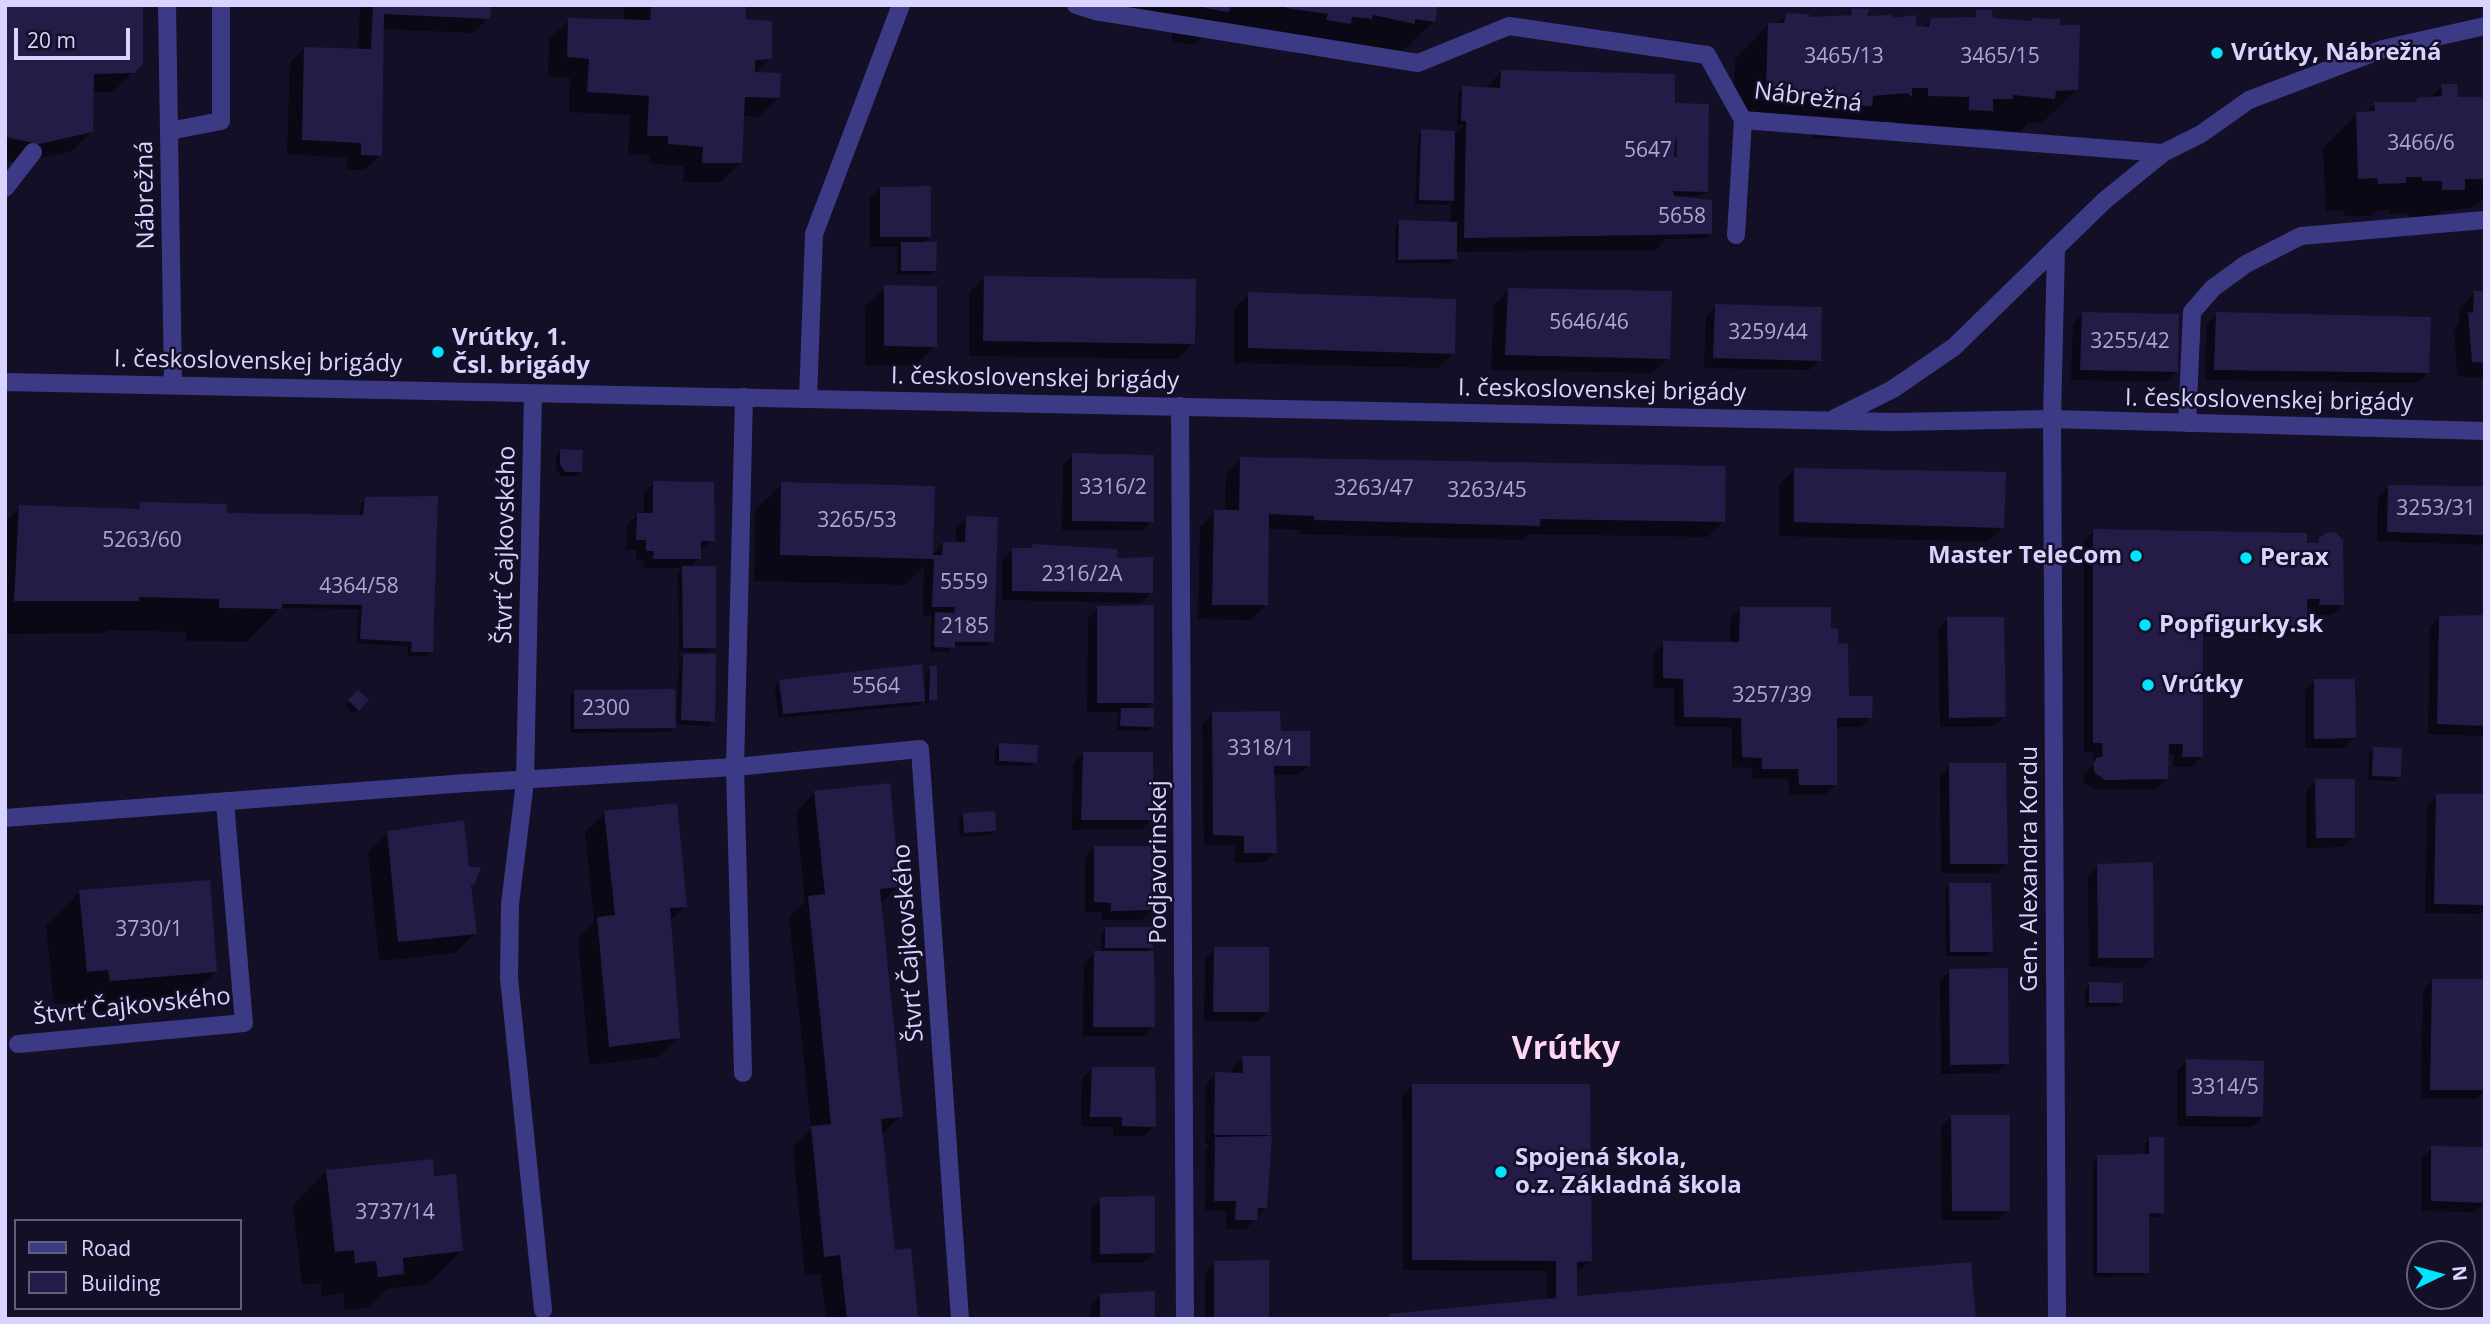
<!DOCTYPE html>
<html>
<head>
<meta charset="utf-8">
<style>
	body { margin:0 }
	#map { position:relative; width:2490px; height:1324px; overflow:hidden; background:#130f26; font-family:"Open Sans",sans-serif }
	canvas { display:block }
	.frame { position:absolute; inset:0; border:7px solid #d9d4ff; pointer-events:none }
	.legend { position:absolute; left:14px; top:1219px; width:228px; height:91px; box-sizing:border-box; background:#130f26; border:2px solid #625e7d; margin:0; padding:9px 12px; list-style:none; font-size:21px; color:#d9d4ff }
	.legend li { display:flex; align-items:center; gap:14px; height:35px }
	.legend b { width:35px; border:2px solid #625e7d }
	.north { position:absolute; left:2406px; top:1240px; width:70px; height:70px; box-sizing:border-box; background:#130f26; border:2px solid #625e7d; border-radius:50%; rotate:85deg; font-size:19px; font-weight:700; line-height:28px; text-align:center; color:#d9d4ff }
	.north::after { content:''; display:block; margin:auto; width:24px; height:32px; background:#00e5ff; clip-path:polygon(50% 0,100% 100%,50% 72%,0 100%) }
	.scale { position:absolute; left:14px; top:28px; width:116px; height:32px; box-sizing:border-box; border:4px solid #d9d4ff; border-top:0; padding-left:9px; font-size:21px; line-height:24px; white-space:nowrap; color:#d9d4ff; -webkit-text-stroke:5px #130f26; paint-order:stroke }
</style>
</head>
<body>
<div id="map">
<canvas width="2490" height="1324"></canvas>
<div class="frame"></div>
<ul class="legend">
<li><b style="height:9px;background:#3d3a85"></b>Road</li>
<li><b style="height:19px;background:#241b47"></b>Building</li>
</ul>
<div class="north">N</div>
<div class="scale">20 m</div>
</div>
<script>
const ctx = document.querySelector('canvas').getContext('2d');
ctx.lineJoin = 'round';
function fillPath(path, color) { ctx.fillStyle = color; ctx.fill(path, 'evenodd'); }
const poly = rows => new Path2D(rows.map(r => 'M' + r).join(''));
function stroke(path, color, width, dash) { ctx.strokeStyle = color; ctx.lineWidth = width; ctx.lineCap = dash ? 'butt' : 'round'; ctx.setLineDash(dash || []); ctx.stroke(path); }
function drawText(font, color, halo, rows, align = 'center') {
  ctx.font = font + ' "Open Sans",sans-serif'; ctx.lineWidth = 5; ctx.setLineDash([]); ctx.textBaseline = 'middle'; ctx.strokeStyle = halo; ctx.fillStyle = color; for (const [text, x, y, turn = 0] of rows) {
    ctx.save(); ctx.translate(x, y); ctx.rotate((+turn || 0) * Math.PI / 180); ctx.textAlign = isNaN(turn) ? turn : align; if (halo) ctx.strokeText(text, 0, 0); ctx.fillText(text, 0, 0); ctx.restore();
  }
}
fillPath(poly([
	[5,5,141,64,113,92,92,92,92,131,72,151,18,163,5,160],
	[360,5,489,5,488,18,473,33,382,29,380,155,365,170,346,170,347,158,287,154,290,63,305,48,358,50],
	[624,5,744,5,744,21,770,59,755,74,779,97,759,117,742,116,740,163,721,182,683,182,684,166,649,163,650,155,628,155,630,115,569,112,570,78,548,76,549,40,569,20,624,21],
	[1091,5,1436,5,1434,21,1400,54,1323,50,1316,57,1294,53,1295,47,1202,37,1194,45,1172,41,1172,32,1140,24,1136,27,1111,22],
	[1853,10,1865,18,1924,28,1931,20,1969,19,1977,12,1992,20,2076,90,2042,123,2028,123,2020,132,1981,128,1978,132,1895,129,1895,121,1885,121,1877,129,1848,128,1837,139,1812,138,1813,129,1733,121,1735,59,1768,25,1776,25,1786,15,1808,18,1846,17],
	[1501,71,1674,76,1673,104,1707,105,1706,192,1701,196,1682,196,1682,199,1711,202,1710,234,1706,238,1666,239,1656,250,1456,252,1456,258,1451,263,1395,263,1395,227,1400,222,1450,223,1451,201,1447,205,1415,204,1418,136,1422,131,1453,133,1453,136,1464,125,1457,125,1458,93,1462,88,1486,89],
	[1673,107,1677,107,1680,166,1676,166],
	[2442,86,2457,98,2485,99,2485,198,2471,208,2441,211,2430,223,2410,223,2409,213,2389,214,2389,210,2377,210,2371,216,2345,216,2344,211,2326,211,2323,148,2357,114,2365,113,2375,104,2414,104,2429,99],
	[880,188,930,237,923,243,935,271,930,275,897,275,897,247,870,247,870,198],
	[984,278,1193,343,1178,359,969,356,969,293],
	[885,287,935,346,915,366,865,365,865,307],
	[1509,290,1668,358,1653,373,1491,370,1494,305],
	[2475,292,2485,292,2485,378,2457,376,2454,329,2459,324,2460,308],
	[1249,294,1453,353,1438,368,1234,363,1234,309],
	[1716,306,1819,360,1809,370,1704,368,1706,316],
	[2083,314,2176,372,2166,382,2071,380,2073,324],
	[2217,314,2428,373,2417,383,2205,380,2207,324],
	[560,451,580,472,575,476,561,476,556,469,556,456],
	[1073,455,1152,521,1142,531,1062,530,1063,465],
	[1241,459,1723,522,1708,537,1529,534,1523,540,1300,534,1300,530,1267,529,1266,605,1251,620,1198,619,1200,527,1215,512,1225,512,1226,474],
	[1794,470,2003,527,1987,542,1779,536,1779,485],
	[654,483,713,540,699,550,699,558,690,568,714,647,709,652,679,652,678,573,682,568,644,568,645,561,636,560,637,550,626,550,627,525,637,515,644,515,644,493],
	[782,484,932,555,943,543,956,544,956,528,966,518,992,642,988,646,953,646,949,652,930,651,931,616,923,616,924,566,905,585,754,581,755,510],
	[2389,486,2485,488,2485,545,2377,541,2378,497],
	[366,499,432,651,427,656,408,656,408,646,356,643,359,609,280,608,246,642,186,641,186,632,107,630,104,633,5,634,5,522,20,507,134,511,141,504,225,515,360,517,361,503],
	[2094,531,2306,545,2315,545,2320,539,2342,605,2332,615,2310,615,2311,608,2305,608,2305,624,2295,634,2201,636,2202,756,2192,767,2173,766,2174,754,2167,754,2167,779,2157,789,2094,789,2085,784,2083,776,2093,764,2093,752,2084,752,2084,541],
	[1032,546,1079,547,1079,551,1115,560,1151,593,1141,603,1002,600,1002,560,1013,550,1029,550],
	[1098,608,1152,702,1144,710,1152,726,1148,731,1116,730,1119,712,1087,712,1088,618],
	[1740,609,1829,630,1836,645,1847,698,1871,717,1861,727,1836,727,1835,785,1825,795,1789,795,1788,779,1753,778,1752,768,1732,767,1732,727,1674,727,1674,688,1653,688,1654,653,1664,643,1730,644,1730,619],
	[2440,617,2485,617,2483,736,2428,734,2430,627],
	[1948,619,2004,716,1994,726,1940,727,1938,629],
	[683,656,713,721,709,726,674,724,670,732,570,733,570,696,575,692,677,712,679,660],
	[931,668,935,699,925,705,926,673],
	[780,681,924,699,918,705,778,718,775,686],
	[2315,681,2354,738,2344,748,2305,748,2305,691],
	[358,692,366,700,354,714,345,706],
	[1212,714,1279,733,1309,765,1299,775,1273,775,1275,852,1265,862,1234,863,1235,845,1204,845,1202,724],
	[1000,745,1035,762,1031,766,995,765,995,750],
	[2374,749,2399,776,2395,781,2368,780,2369,753],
	[1084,753,1152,819,1142,829,1072,830,1073,764],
	[1950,765,2007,863,1997,873,1941,873,1940,775],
	[2316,781,2353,837,2343,847,2306,848,2306,791],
	[815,792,898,886,880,904,901,1116,881,1135,893,1252,916,1319,826,1319,821,1274,805,1276,793,1147,811,1129,789,917,805,902,796,812],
	[2437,796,2485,796,2485,909,2480,914,2425,913,2427,806],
	[605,813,685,906,669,922,679,1037,659,1057,589,1065,578,938,594,922,585,832],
	[964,815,995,830,990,835,960,837,959,819],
	[388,833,467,869,473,884,470,887,475,934,455,953,379,961,368,852],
	[1095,847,1152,910,1142,920,1102,920,1102,912,1085,912,1085,858],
	[2098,866,2152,957,2142,968,2089,967,2088,876],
	[1949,885,1991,952,1986,956,1946,956,1945,890],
	[80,892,216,971,182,1005,77,1013,75,1003,54,1004,46,925],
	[1105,929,1151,948,1146,953,1153,1026,1143,1036,1083,1036,1084,963,1095,953,1101,953,1101,933],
	[1215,949,1267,1012,1257,1022,1204,1021,1205,959],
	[1950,971,2007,1063,1997,1073,1941,1074,1940,981],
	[2433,980,2485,1090,2476,1099,2421,1099,2423,990],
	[2090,984,2121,1003,2117,1007,2085,1007,2085,989],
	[1243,1058,1268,1058,1268,1198,1266,1207,1246,1229,1226,1229,1226,1211,1205,1210,1206,1148,1210,1144,1205,1144,1206,1084,1216,1074,1233,1074,1232,1068],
	[2187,1061,2262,1117,2252,1127,2177,1126,2177,1071],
	[1092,1069,1154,1126,1144,1136,1113,1136,1113,1127,1081,1126,1082,1079],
	[1412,1086,1590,1260,1580,1270,1575,1270,1575,1298,1974,1319,1387,1319,1390,1316,1547,1301,1546,1271,1403,1270,1402,1096],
	[1951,1117,2008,1210,1998,1220,1942,1220,1941,1127],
	[2150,1139,2162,1213,2158,1217,2148,1217,2147,1272,2142,1276,2093,1277,2093,1161,2098,1157,2145,1156,2145,1143],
	[2432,1148,2484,1202,2474,1212,2422,1211,2422,1158],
	[326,1171,433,1178,461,1251,428,1284,387,1289,369,1307,345,1310,343,1293,322,1296,321,1283,302,1285,293,1205],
	[1101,1199,1154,1253,1143,1263,1091,1263,1091,1209],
	[1215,1263,1267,1318,1266,1319,1205,1319,1205,1273],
	[2420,1274,2420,1287,2418,1287,2418,1276],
	[1101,1295,1154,1319,1091,1319,1090,1305]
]), '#0007');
fillPath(poly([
	[5,5,143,5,143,64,135,73,94,74,93,132,39,144,5,137],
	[373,5,491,5,490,19,384,14,382,156,361,155,361,143,302,140,304,47,371,49],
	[651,5,746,5,746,19,772,21,772,59,755,60,755,72,781,73,780,98,745,97,742,163,702,163,703,147,668,144,668,136,647,136,649,96,587,92,589,59,567,57,568,18,650,20],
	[1205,5,1231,5,1229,12,1205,8],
	[1287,5,1438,5,1435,22,1415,19,1415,24,1373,15,1372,19,1352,17,1351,24,1326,20,1328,14,1286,8],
	[1852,8,1869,9,1867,16,1891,15,1894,18,1916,15,1916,26,1929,27,1931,18,1975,17,1976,10,1992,10,1993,18,2031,21,2032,18,2060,19,2060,25,2080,25,2078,90,2056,91,2055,99,2013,95,2013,99,1993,99,1993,111,1969,110,1969,97,1928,96,1928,88,1912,88,1912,97,1907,93,1873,96,1872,106,1845,105,1845,97,1807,92,1807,95,1782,95,1782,89,1766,88,1768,23,1784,23,1786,13,1809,14,1809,17,1851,15],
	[1501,70,1675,74,1675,103,1709,104,1708,192,1673,191,1674,196,1712,200,1712,234,1464,238,1466,121,1461,121,1462,86,1500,88],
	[1675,139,1677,139,1677,157,1674,157],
	[2441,84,2457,84,2458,97,2485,97,2484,179,2465,179,2465,190,2442,190,2442,181,2422,181,2422,177,2406,177,2406,183,2378,184,2377,178,2358,179,2356,112,2375,111,2374,102,2415,102,2418,98,2442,96],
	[1421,129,1455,131,1454,201,1419,200],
	[931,186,931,237,880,237,880,187],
	[1399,220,1457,222,1457,259,1398,260],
	[901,242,937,242,936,271,901,271],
	[984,276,1196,279,1195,344,983,341],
	[884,285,937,286,937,347,884,346],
	[1508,288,1672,291,1670,359,1505,355],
	[2474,291,2485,291,2485,363,2472,362,2468,312,2473,313],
	[1248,292,1456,299,1455,354,1248,348],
	[1715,304,1822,307,1821,361,1713,358],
	[2082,312,2179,314,2178,372,2080,370],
	[2216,312,2431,317,2429,373,2214,370],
	[560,449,583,450,582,472,565,472,560,464],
	[1072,453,1154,455,1154,522,1072,521],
	[1240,457,1726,466,1725,522,1540,519,1540,526,1314,520,1314,516,1269,514,1268,605,1212,605,1214,510,1239,510],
	[1794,468,2006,472,2004,528,1794,522],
	[653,481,714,482,715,541,701,541,701,559,653,559,654,551,646,551,646,540,636,540,637,513,653,513],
	[781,482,935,486,933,555,942,555,943,542,965,542,966,516,998,517,994,642,955,642,955,648,934,647,935,612,954,613,955,607,932,607,934,559,780,555],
	[2388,485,2485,486,2485,535,2387,532],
	[438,496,433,652,411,652,412,642,360,639,362,605,282,604,282,609,219,608,219,599,139,597,139,601,14,601,19,505,139,509,140,502,226,504,227,513,363,515,365,497],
	[2093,529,2307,533,2307,543,2318,543,2319,538,2328,532,2336,533,2343,540,2344,605,2319,605,2320,599,2307,599,2307,625,2203,627,2203,757,2182,757,2183,744,2169,744,2168,779,2105,780,2095,773,2093,764,2096,758,2103,756,2102,743,2093,743],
	[1032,544,1117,549,1117,558,1153,557,1153,593,1012,591,1012,548,1032,548],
	[682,566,716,566,716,648,683,648],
	[1154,605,1154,703,1097,703,1097,606],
	[1740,607,1831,607,1831,628,1838,629,1838,644,1848,643,1849,696,1873,696,1872,718,1837,718,1837,785,1799,785,1798,769,1762,769,1762,758,1742,757,1741,718,1684,717,1683,679,1663,678,1663,641,1739,642],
	[2485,615,2485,726,2437,724,2439,616],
	[1947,617,2004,617,2006,717,1949,718],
	[683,654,716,654,715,722,681,720],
	[922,664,925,701,783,714,779,680],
	[930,666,937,666,937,700,929,701],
	[2314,679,2355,679,2356,738,2314,739],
	[675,689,676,728,574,729,574,690],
	[358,690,369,700,359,711,348,700],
	[1121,708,1154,708,1154,727,1120,726],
	[1280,711,1281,731,1310,731,1310,766,1274,766,1277,853,1244,853,1244,836,1213,835,1212,712],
	[999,743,1038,745,1037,763,999,761],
	[2373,747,2402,748,2401,777,2372,776],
	[1083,752,1153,752,1154,820,1081,820],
	[1949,763,2006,763,2008,864,1950,864],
	[2315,779,2355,779,2355,838,2316,838],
	[890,783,900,887,880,889,903,1117,881,1119,895,1250,911,1248,918,1319,847,1319,840,1255,824,1257,811,1126,831,1124,808,896,825,894,814,791],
	[2436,794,2485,794,2485,905,2434,904],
	[677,803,687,907,670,908,680,1038,609,1047,597,917,615,915,604,811],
	[995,811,996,831,964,833,963,813],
	[464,820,469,867,481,867,474,885,471,885,477,934,398,942,387,831],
	[1094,846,1153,846,1154,910,1111,911,1111,903,1094,902],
	[2153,862,2154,958,2098,958,2097,864],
	[210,880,217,972,110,981,108,970,87,972,79,890],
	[1949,883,1991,883,1993,952,1950,952],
	[1105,927,1153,927,1153,948,1105,948],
	[1214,947,1269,947,1269,1012,1213,1012],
	[1094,951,1154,951,1155,1027,1093,1027],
	[2008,968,2009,1064,1950,1065,1949,969],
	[2432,979,2485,979,2485,1090,2430,1090],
	[2089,982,2123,983,2123,1003,2089,1003],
	[1242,1056,1270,1056,1271,1135,1214,1135,1215,1072,1243,1073],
	[2186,1059,2264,1061,2263,1117,2186,1116],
	[1092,1067,1155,1067,1156,1127,1122,1126,1122,1117,1090,1117],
	[1412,1084,1590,1084,1592,1261,1577,1262,1577,1296,1971,1262,1976,1319,1389,1319,1389,1314,1556,1298,1556,1261,1412,1260],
	[1951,1115,2010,1115,2010,1211,1952,1211],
	[1272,1136,1267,1208,1258,1208,1257,1220,1235,1220,1236,1201,1214,1201,1215,1137],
	[2149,1137,2164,1137,2164,1213,2149,1214,2149,1273,2097,1273,2097,1155,2149,1154],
	[2431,1146,2485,1147,2485,1203,2431,1201],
	[433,1159,434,1176,456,1174,463,1251,403,1258,404,1274,378,1277,376,1261,355,1263,354,1250,335,1252,326,1170],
	[1155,1196,1155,1253,1100,1254,1100,1197],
	[1269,1260,1269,1318,1214,1319,1214,1261],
	[1155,1291,1155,1319,1100,1319,1100,1294]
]), '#241b47');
stroke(poly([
	[167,5,173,384],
	[1076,5,1095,11,1418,63,1509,26,1707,55,1743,120,2163,153],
	[169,131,221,121,221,5],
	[5,188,33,152],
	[1736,235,1743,120],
	[2056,247,2052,419,2057,1319],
	[5,382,1895,422,2052,419,2485,431],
	[533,394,525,782,510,904,509,978,543,1310],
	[808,399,814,234,901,5],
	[1180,406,1185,1319],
	[1835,418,1893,389,1954,347,2104,201,2163,153,2201,134,2249,100,2383,49,2485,26],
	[2187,423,2192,312,2213,288,2246,264,2301,236,2485,220],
	[5,818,466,783,735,767,920,749,960,1319],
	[18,1044,244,1023,225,802],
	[743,1073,735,767,744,397]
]), '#3d3a85', 18);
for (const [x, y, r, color] of [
	[2217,53,7,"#00e5ff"],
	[438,352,7,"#00e5ff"],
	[2136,556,7,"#00e5ff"],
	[2246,558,7,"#00e5ff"],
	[2145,625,7,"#00e5ff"],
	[2148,685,7,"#00e5ff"],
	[1501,1172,7,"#00e5ff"]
]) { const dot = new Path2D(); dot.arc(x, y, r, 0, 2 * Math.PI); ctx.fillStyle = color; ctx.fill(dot); stroke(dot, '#130f26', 2.5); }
drawText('21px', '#aca6d1', null, [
	["3465/13",1844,57],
	["3465/15",2000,57],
	["3466/6",2421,144],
	["5647",1648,151],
	["5658",1682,217],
	["5646/46",1589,323],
	["3259/44",1768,333],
	["3255/42",2130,342],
	["3316/2",1113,488],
	["3263/47",1374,489],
	["3263/45",1487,491],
	["3253/31",2436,509],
	["3265/53",857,521],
	["5263/60",142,541],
	["2316/2A",1082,575],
	["5559",964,583],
	["4364/58",359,587],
	["2185",965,627],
	["5564",876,687],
	["3257/39",1772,696],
	["2300",606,709],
	["3318/1",1261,749],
	["3730/1",149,930],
	["3314/5",2225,1088],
	["3737/14",395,1213]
]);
drawText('bold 24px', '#d9d4ff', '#130f26', [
	["Vrútky, Nábrežná",2231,53],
	["Vrútky, 1.",452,338],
	["Čsl. brigády",452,366],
	["Master TeleCom",2122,556,"right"],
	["Perax",2260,558],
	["Popfigurky.sk",2159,625],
	["Vrútky",2162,685],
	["Spojená škola,",1515,1158],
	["o.z. Základná škola",1515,1186]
], 'left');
drawText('24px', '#d9d4ff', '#130f26', [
	["Nábrežná",1808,98,7],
	["Nábrežná",146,195,-91],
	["I. československej brigády",258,362,1],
	["I. československej brigády",1035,379,1],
	["I. československej brigády",1602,391,1],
	["I. československej brigády",2269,401,1],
	["Štvrť Čajkovského",506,545,-89],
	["Podjavorinskej",1159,862,-90],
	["Gen. Alexandra Kordu",2030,869,-90],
	["Štvrť Čajkovského",909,943,-94],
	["Štvrť Čajkovského",132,1007,-6]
]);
drawText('bold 32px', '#ffd6f0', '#130f26', [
	["Vrútky",1566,1050]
]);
</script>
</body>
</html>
